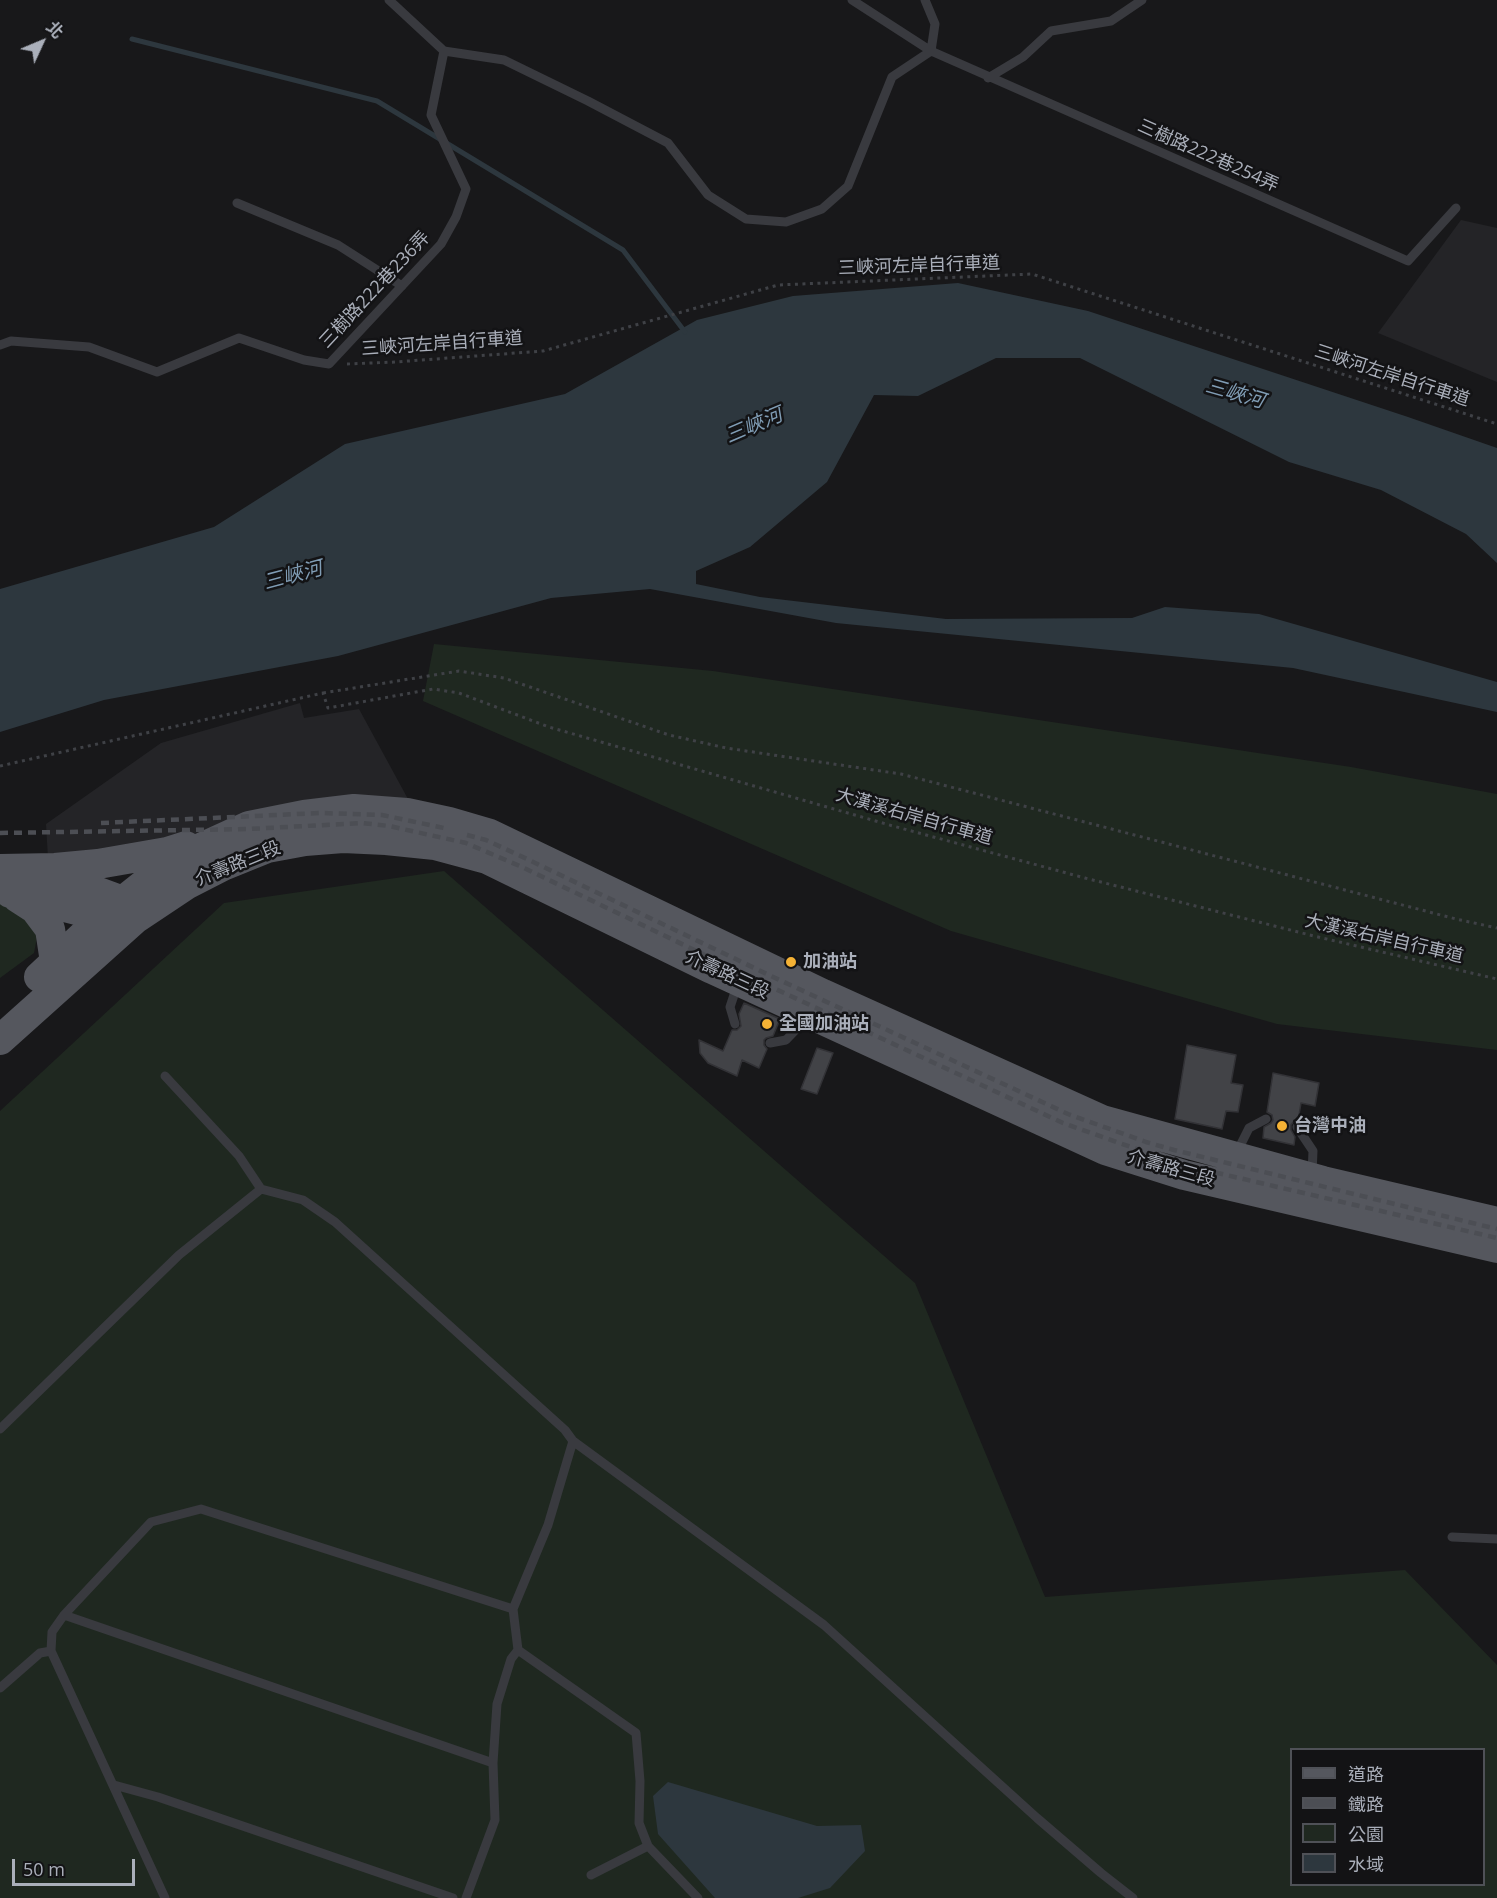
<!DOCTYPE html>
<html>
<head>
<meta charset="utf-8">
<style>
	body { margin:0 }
	#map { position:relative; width:1497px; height:1898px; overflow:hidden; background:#18181a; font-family:"Open Sans","Noto Sans TC",sans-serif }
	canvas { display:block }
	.legend { position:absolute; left:1290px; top:1748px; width:195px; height:138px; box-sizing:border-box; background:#131315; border:2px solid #4f5157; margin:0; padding:8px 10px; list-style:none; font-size:18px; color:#aaafba }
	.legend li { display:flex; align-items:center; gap:12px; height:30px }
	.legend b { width:30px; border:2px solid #4f5157 }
	.north { position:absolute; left:12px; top:12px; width:60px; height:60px; -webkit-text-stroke:4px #131315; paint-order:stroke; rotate:46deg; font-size:16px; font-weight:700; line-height:24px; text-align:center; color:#aaafba }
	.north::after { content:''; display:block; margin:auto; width:21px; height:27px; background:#aaafba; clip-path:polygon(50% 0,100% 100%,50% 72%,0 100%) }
	.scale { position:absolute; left:12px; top:1859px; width:123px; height:27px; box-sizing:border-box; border:3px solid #aaafba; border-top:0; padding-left:8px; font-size:18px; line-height:21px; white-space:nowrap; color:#aaafba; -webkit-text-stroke:4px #131315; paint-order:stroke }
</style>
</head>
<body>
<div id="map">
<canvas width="1497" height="1898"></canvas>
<ul class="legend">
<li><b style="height:8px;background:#55575e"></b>道路</li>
<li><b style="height:8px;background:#4c4e54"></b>鐵路</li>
<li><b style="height:16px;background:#1f2820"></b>公園</li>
<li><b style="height:16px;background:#2d373e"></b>水域</li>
</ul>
<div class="north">北</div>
<div class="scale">50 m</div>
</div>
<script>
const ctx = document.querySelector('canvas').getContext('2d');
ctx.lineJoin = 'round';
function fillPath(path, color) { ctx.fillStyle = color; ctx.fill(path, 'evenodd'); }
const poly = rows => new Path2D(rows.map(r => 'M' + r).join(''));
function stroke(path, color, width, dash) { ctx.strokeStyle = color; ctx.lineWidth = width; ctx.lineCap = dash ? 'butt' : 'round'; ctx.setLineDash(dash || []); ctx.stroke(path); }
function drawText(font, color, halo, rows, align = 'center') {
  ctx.font = font + ' "Open Sans","Noto Sans TC",sans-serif'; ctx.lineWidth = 5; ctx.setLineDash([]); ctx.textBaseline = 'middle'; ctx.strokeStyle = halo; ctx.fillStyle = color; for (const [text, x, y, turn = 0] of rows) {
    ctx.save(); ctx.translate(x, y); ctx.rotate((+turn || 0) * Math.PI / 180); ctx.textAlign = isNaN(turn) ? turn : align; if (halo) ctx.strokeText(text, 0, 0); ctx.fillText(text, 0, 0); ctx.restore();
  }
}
fillPath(poly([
	[1461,220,1497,228,1497,382,1378,333],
	[300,703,304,718,359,709,408,799,275,809,195,834,114,854,48,859,46,824,161,743]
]), '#242427');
fillPath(poly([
	[434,644,713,671,1351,767,1497,794,1497,1050,1277,1024,951,931,423,701],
	[444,871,915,1283,1045,1597,1405,1570,1497,1665,1497,1898,0,1898,0,1111,224,903],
	[1292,1750,1484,1750,1484,1884,1292,1884],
	[0,899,39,927,34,953,0,978]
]), '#1f2820');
fillPath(poly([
	[958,283,1088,311,1408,417,1497,448,1497,563,1466,534,1381,490,1289,462,1080,358,996,358,918,396,874,395,827,482,750,547,696,571,696,584,760,597,946,619,1132,618,1165,607,1259,614,1497,682,1497,712,1293,668,836,623,650,589,551,598,338,656,104,700,0,732,0,589,214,527,345,444,565,394,697,320,793,296],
	[668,1782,817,1826,861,1825,865,1851,830,1888,798,1898,715,1898,658,1834,653,1796]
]), '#2d373e');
stroke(poly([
	[132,39,377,101,623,250,685,332]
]), '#2d373e', 5);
const building = poly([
	[744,1003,780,1019,773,1036,766,1038,764,1040,764,1045,767,1049,759,1068,742,1060,737,1076,708,1063,700,1053,699,1040,723,1051,732,1030,737,1030,741,1026,739,1014,744,1003],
	[1187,1045,1236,1055,1231,1083,1243,1085,1238,1112,1226,1111,1222,1129,1175,1119,1187,1045],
	[817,1048,833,1053,817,1094,801,1089,817,1048],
	[1273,1073,1319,1083,1315,1106,1301,1103,1298,1121,1294,1121,1291,1125,1291,1130,1295,1137,1294,1145,1263,1138,1264,1127,1271,1123,1273,1120,1272,1115,1267,1112,1273,1073]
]);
fillPath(building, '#424347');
stroke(building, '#323236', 1.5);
stroke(poly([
	[347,364,395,362,543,351,778,285,1032,274,1497,424],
	[323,693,459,671,504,678,669,735,726,748,901,774,1456,919,1497,928],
	[0,766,323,693,328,708,433,689,459,693,549,727,893,826,1085,878,1314,936,1497,979]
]), '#3f4146', 3, [3, 4.5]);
stroke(poly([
	[389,0,444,51,504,60,588,101,668,143,708,195,746,219,786,222,822,209,848,186,892,77,931,51],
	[852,0,931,51,1408,261,1456,208],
	[925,0,935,24,931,51],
	[988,78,1023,57,1051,31,1111,21,1142,0],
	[237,203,338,245,402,286],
	[0,345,11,341,89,347,157,372,239,338,304,360,329,364,441,244,456,217,466,189,431,115,444,51],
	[735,1024,730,1007,737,986],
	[770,1043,786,1040,808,1017],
	[165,1076,239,1156,261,1189,303,1200,335,1222,565,1430,573,1441,824,1625,1037,1818,1101,1873,1133,1898],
	[1297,1127,1313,1151,1312,1173],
	[1236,1154,1249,1128,1266,1119],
	[0,1429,179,1255,261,1189],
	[1452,1537,1497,1539],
	[64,1615,493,1763],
	[518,1650,636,1733,640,1781,639,1823,648,1846,698,1898],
	[0,1688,40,1653,51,1651],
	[114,1785,158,1797,453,1898],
	[591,1875,648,1846],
	[165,1898,51,1651,52,1632,64,1615,151,1522,201,1509,513,1609],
	[466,1898,495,1820,493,1763,497,1704,511,1659,518,1650,513,1609,548,1525,573,1441]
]), '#393a3f', 9);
stroke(poly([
	[0,869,55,868,98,864,167,852,186,846],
	[42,877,77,884,123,901],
	[10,893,88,913,118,917],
	[18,898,35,909,50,929,55,962],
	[39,977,104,916,153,877,192,852,249,826,304,815,354,809,407,813,449,822,490,834,823,994,1102,1120,1323,1181,1497,1222],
	[0,1040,135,919,186,885,225,865,267,848,305,841,343,838,386,840,435,845,487,859,712,969,1105,1150,1184,1175,1497,1248]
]), '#55575e', 30);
stroke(poly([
	[101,823,321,813,382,815,444,828],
	[0,833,249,829,362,823,389,826,466,843,522,867,767,985,1063,1123,1179,1164,1497,1238],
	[467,835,486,840,527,859,771,976,1068,1114,1146,1142,1174,1150,1497,1229]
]), '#4c4e54', 4.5, [8, 6]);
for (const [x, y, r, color] of [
	[791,962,6,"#f5b235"],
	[767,1024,6,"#f5b235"],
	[1282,1126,6,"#f5b235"]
]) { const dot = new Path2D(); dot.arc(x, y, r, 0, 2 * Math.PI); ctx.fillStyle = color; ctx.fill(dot); stroke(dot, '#131315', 2); }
drawText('18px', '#aaafba', '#131315', [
	["三樹路222巷254弄",1208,156,24],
	["三峽河左岸自行車道",919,266,-2],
	["三樹路222巷236弄",375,290,-47],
	["三峽河左岸自行車道",442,344,-4],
	["三峽河左岸自行車道",1392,376,18],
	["大漢溪右岸自行車道",914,817,16],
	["介壽路三段",238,864,-22],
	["大漢溪右岸自行車道",1384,939,13],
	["介壽路三段",727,975,25],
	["介壽路三段",1171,1169,16]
]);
drawText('bold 18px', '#aaafba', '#131315', [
	["加油站",803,962],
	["全國加油站",779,1024],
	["台灣中油",1294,1126]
], 'left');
drawText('italic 20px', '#809db5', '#131315', [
	["三峽河",1235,394,16],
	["三峽河",754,426,-23],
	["三峽河",293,576,-15]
]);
</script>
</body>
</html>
